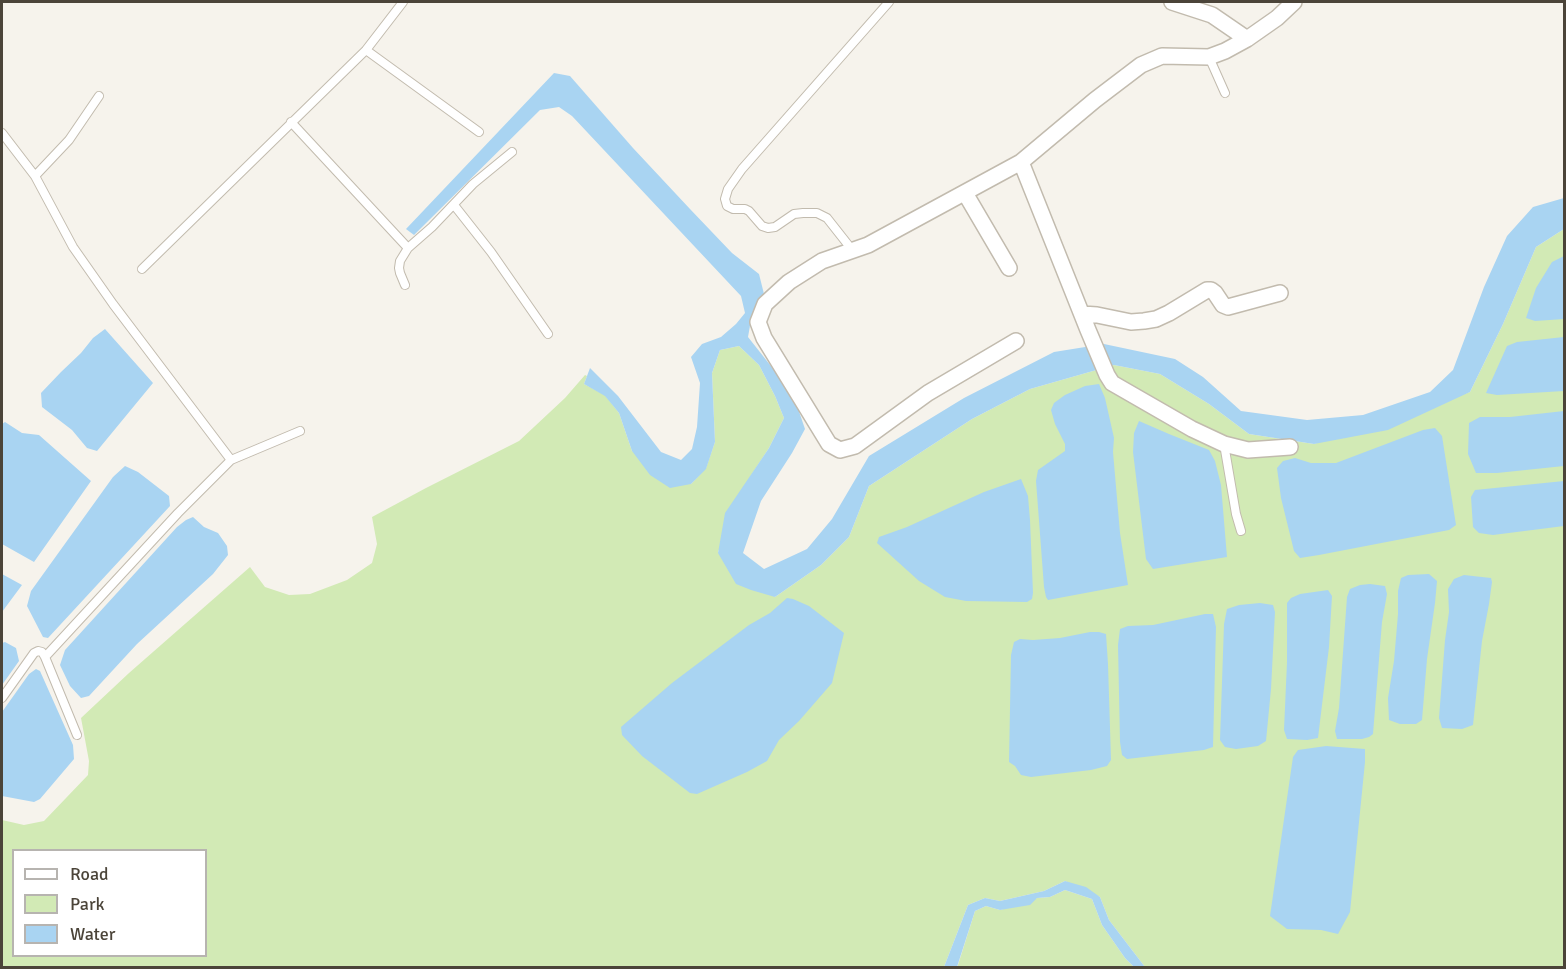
<!DOCTYPE html>
<html>
<head>
<meta charset="utf-8">
<style>
	body { margin:0 }
	#map { position:relative; width:1566px; height:969px; overflow:hidden; background:#f6f3ec; font-family:Signika,sans-serif }
	canvas { display:block }
	.frame { position:absolute; inset:0; border:3px solid #4b4439; pointer-events:none }
	.legend { position:absolute; left:12px; top:849px; width:195px; height:108px; box-sizing:border-box; background:#fff; border:2px solid #b7b4b0; margin:0; padding:8px 10px; list-style:none; font-size:18px; color:#4b4439 }
	.legend li { display:flex; align-items:center; gap:12px; height:30px }
	.legend b { width:30px; border:2px solid #b7b4b0 }
</style>
</head>
<body>
<div id="map">
<canvas width="1566" height="969"></canvas>
<div class="frame"></div>
<ul class="legend">
<li><b style="height:8px;background:#fff"></b>Road</li>
<li><b style="height:16px;background:#d2eab5"></b>Park</li>
<li><b style="height:16px;background:#a9d4f2"></b>Water</li>
</ul>
</div>
<script>
const ctx = document.querySelector('canvas').getContext('2d');
ctx.lineJoin = 'round';
function fillPath(path, color) { ctx.fillStyle = color; ctx.fill(path, 'evenodd'); }
const poly = rows => new Path2D(rows.map(r => 'M' + r).join(''));
function stroke(path, color, width, dash) { ctx.strokeStyle = color; ctx.lineWidth = width; ctx.lineCap = dash ? 'butt' : 'round'; ctx.setLineDash(dash || []); ctx.stroke(path); }
fillPath(poly([
	[1564,229,1564,967,1145,967,1109,920,1100,897,1065,881,1044,891,1000,901,985,898,968,905,944,967,2,968,2,820,24,825,44,821,88,775,89,761,81,718,129,673,250,567,265,587,289,595,310,594,347,580,372,563,377,544,372,517,426,488,519,441,565,398,585,375,587,376,584,384,605,395,619,413,632,451,691,484,706,468,715,442,712,373,720,350,739,346,759,365,775,396,784,418,769,448,750,477,718,552,775,597,821,565,849,537,869,486,972,419,1030,389,1114,365,1160,374,1209,404,1249,434,1314,444,1470,392,1503,324,1536,247],
	[14,850,206,850,206,956,14,956],
	[1065,890,1092,899,1102,925,1125,958,1134,967,957,968,975,911,986,906,1000,910,1037,898,1050,897]
]), '#d2eab5');
fillPath(poly([
	[554,73,570,76,633,148,690,209,732,253,759,274,764,294,751,320,748,337,793,394,805,429,792,453,761,501,743,553,764,569,807,549,832,519,869,456,964,398,1054,352,1104,344,1175,359,1203,377,1241,411,1307,420,1363,415,1430,392,1453,370,1484,287,1507,236,1533,207,1564,198,1564,229,1536,247,1503,324,1470,392,1388,430,1314,444,1249,434,1209,404,1160,374,1114,365,1030,389,972,419,869,486,849,537,821,565,775,597,751,590,736,584,718,553,725,513,769,448,784,418,775,396,759,365,739,346,720,350,712,373,715,442,706,469,691,484,670,488,650,475,632,451,619,413,605,396,584,384,590,368,618,396,661,452,681,460,692,449,697,427,700,383,691,357,702,344,721,337,736,324,745,313,741,296,572,116,559,107,540,110,414,235,406,229],
	[1564,256,1564,319,1535,321,1526,318,1536,288,1552,262],
	[105,329,153,383,97,451,87,448,72,430,42,407,41,393,61,372,81,353,93,338],
	[1564,337,1564,391,1497,395,1486,393,1507,346,1517,342],
	[1099,384,1105,398,1114,438,1113,452,1120,533,1128,585,1048,600,1046,597,1044,587,1036,481,1038,470,1065,451,1065,444,1055,424,1051,410,1054,403,1065,395,1085,386],
	[1564,411,1564,466,1497,473,1476,473,1468,454,1469,423,1480,417,1510,417],
	[1139,421,1169,434,1209,450,1215,461,1221,485,1227,557,1153,569,1146,559,1133,452,1134,433],
	[5,422,22,433,39,435,91,481,34,562,2,544,2,424],
	[1435,428,1442,436,1456,525,1449,530,1319,555,1300,558,1294,551,1281,498,1277,468,1283,461,1295,458,1311,463,1336,463,1423,430],
	[125,466,138,472,169,496,170,506,48,638,43,637,27,606,31,591,113,477],
	[1021,479,1028,496,1030,520,1033,593,1032,599,1027,602,966,601,945,597,919,581,877,543,879,537,907,527,984,492],
	[1564,481,1564,526,1493,535,1479,533,1473,527,1471,497,1475,490],
	[193,517,204,527,218,533,227,546,228,555,213,574,137,644,89,696,81,698,70,686,60,665,65,650,177,527,186,520],
	[2,574,22,585,2,612],
	[1429,574,1437,581,1435,603,1427,659,1422,720,1416,724,1400,724,1389,720,1388,698,1394,661,1398,614,1398,591,1401,578,1408,575],
	[1464,575,1491,578,1492,582,1489,604,1482,641,1473,725,1462,729,1442,728,1439,718,1445,640,1449,612,1448,589,1454,579],
	[1370,584,1385,586,1387,594,1382,622,1373,734,1369,737,1362,739,1337,739,1335,731,1339,708,1347,597,1350,589,1360,585],
	[1328,590,1332,596,1329,647,1318,738,1307,740,1287,739,1284,730,1287,662,1287,603,1291,598,1300,594],
	[787,598,793,599,809,606,844,633,832,683,799,721,779,740,767,761,747,772,697,794,690,793,642,756,622,735,621,727,672,683,749,625,770,613],
	[1260,603,1273,605,1275,612,1271,689,1266,741,1258,746,1236,749,1225,747,1220,740,1224,624,1227,609,1239,605],
	[1205,614,1213,614,1216,627,1213,747,1204,750,1127,759,1122,755,1120,742,1118,645,1120,629,1128,626,1153,625],
	[1090,632,1099,632,1106,634,1108,664,1111,760,1107,766,1091,770,1031,777,1021,775,1015,766,1009,762,1011,655,1014,642,1020,639,1033,640,1060,638],
	[5,642,16,648,19,661,2,685,2,643],
	[36,669,40,671,73,745,74,759,40,799,34,802,2,796,2,712,29,674],
	[1326,746,1365,749,1365,762,1350,912,1338,934,1321,930,1287,929,1270,916,1293,757,1298,750],
	[1065,881,1086,887,1100,897,1109,920,1145,967,1134,967,1125,958,1102,925,1092,899,1065,890,1050,897,1037,898,1030,905,1000,910,986,906,975,911,957,967,944,967,968,905,985,898,1000,901,1044,891]
]), '#a9d4f2');
const service = poly([
	[366,50,479,132],
	[1209,57,1225,93],
	[291,122,408,248,432,227,473,184,512,152],
	[2,133,35,176,73,247,113,304,231,460],
	[35,176,69,140,99,96],
	[454,205,491,252,548,334],
	[853,251,827,218,817,213,803,213,794,214,775,227,768,228,762,226,749,211,745,209,733,209,727,206,725,199,728,189,742,169,889,2],
	[142,269,366,50,403,2],
	[405,285,400,273,399,268,400,261,408,248],
	[1224,444,1236,514,1241,531],
	[2,698,34,653,38,651,42,652,45,657],
	[77,735,45,657,178,513,231,460,300,431]
]);
const minor = poly([
	[1172,2,1212,15,1247,39],
	[1021,162,1088,330,1107,375,1112,383,1192,429,1224,444,1248,450,1290,447],
	[965,193,1009,268],
	[1082,314,1097,315,1131,322,1144,321,1156,319,1169,313,1207,290,1211,290,1215,293,1223,305,1228,307,1280,293],
	[1016,341,928,393,855,446,840,450,829,444,764,338,758,322,765,304,789,282,822,261,868,245,1021,162,1095,100,1141,65,1162,56,1209,57,1225,51,1247,39,1277,18,1294,2]
]);
stroke(service, '#c2bbae', 10);
stroke(minor, '#c2bbae', 18);
stroke(service, '#fff', 8);
stroke(minor, '#fff', 15);
</script>
</body>
</html>
